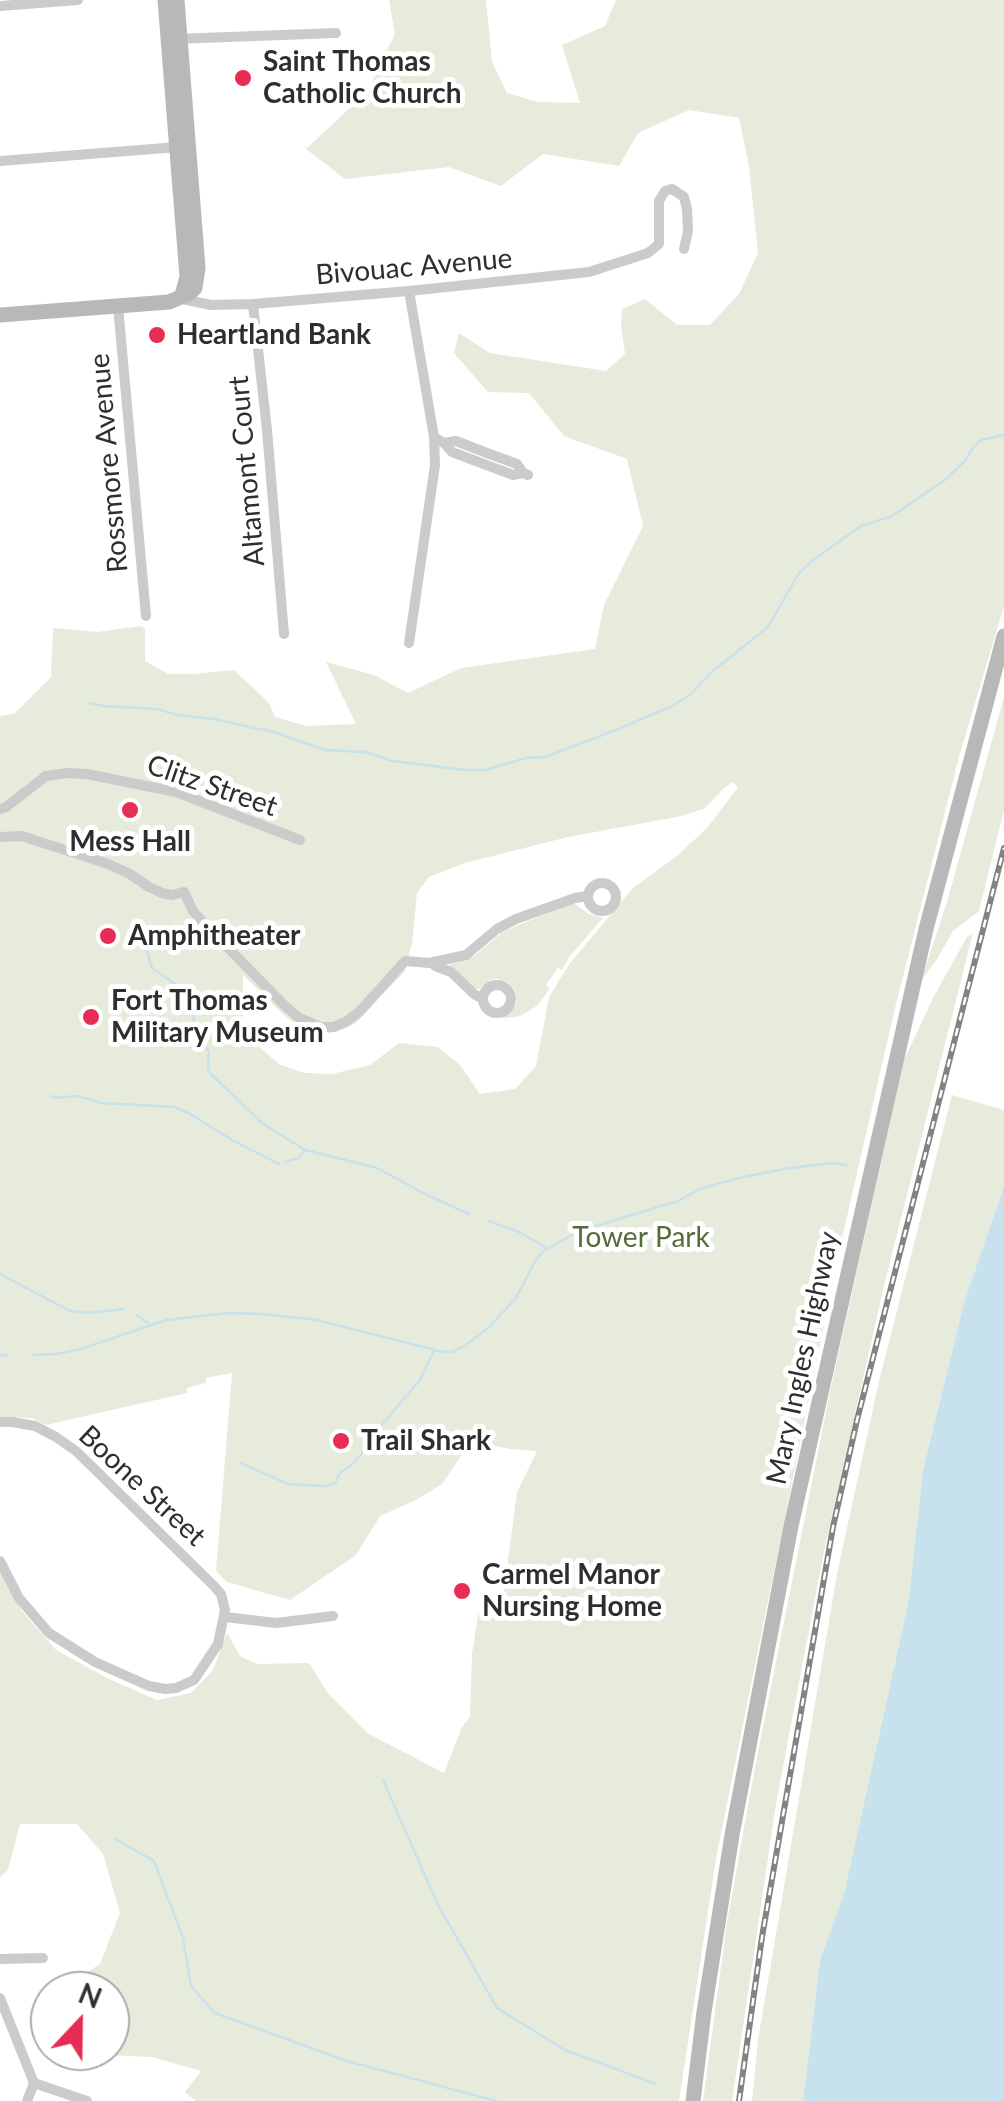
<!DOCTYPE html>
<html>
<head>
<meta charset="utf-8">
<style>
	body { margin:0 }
	#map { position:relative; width:1004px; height:2101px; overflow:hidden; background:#fff; font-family:Lato,sans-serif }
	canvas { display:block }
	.north { position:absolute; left:30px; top:1971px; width:100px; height:100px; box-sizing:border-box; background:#fff; border:2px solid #ababab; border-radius:50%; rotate:22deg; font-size:28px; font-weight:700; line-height:40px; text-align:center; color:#2e2e2e }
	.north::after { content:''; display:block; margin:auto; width:35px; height:45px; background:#e72d54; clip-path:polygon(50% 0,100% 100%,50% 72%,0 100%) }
</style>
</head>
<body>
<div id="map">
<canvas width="1004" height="2101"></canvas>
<div class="north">N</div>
</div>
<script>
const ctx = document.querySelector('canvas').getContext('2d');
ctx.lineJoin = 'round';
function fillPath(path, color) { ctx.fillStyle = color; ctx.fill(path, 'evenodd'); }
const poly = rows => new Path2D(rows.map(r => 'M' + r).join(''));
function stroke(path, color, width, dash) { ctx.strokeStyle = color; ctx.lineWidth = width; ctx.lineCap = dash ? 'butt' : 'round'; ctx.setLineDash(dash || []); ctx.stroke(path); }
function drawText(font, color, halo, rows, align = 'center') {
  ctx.font = font + ' Lato,sans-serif'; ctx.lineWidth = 10; ctx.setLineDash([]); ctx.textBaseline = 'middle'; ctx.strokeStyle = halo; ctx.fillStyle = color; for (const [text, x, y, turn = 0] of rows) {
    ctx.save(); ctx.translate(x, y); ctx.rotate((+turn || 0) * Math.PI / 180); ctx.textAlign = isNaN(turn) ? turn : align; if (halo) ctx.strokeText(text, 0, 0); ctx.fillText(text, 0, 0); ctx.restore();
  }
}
fillPath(poly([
	[389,0,486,0,492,62,507,93,537,102,580,103,562,45,605,26,616,0,1004,0,1004,606,959,757,895,1008,837,1260,717,1853,679,2101,196,2101,185,2092,201,2071,152,2057,102,2055,102,2051,110,2051,110,1991,85,1991,75,1980,100,1964,120,1913,103,1854,77,1824,20,1824,8,1870,0,1877,0,1569,22,1611,56,1650,109,1679,157,1700,191,1693,213,1670,227,1633,240,1656,257,1664,309,1663,327,1692,367,1733,444,1773,462,1727,470,1717,472,1654,478,1615,504,1590,517,1492,537,1451,510,1449,471,1441,442,1484,416,1500,380,1516,356,1555,290,1600,227,1582,216,1571,232,1373,206,1378,206,1383,187,1388,187,1393,46,1425,32,1418,0,1417,0,716,14,714,51,677,53,628,98,632,140,626,145,628,145,661,168,674,193,674,234,670,269,703,275,717,306,726,356,724,326,662,374,675,408,693,461,668,595,649,604,605,643,526,627,459,564,436,529,393,488,392,454,353,459,333,490,353,606,371,625,354,621,326,622,309,645,299,677,325,710,325,739,294,758,253,749,166,739,118,689,110,638,133,619,166,543,154,501,186,449,167,345,179,306,149,367,92,395,34],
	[733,782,738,787,708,827,677,856,633,888,570,963,549,997,536,1066,515,1089,480,1094,460,1065,438,1047,399,1043,370,1065,332,1074,304,1073,279,1064,243,1033,243,975,286,1017,301,1028,313,1032,329,1033,345,1029,357,1022,405,971,412,943,417,893,429,877,465,863,568,837,682,816,705,808,724,788],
	[1004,697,1004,810,979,911,953,931,937,959,921,981,947,902],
	[570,904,575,904,589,914,603,918,570,956,562,970,558,968,546,985,550,988,538,1005,524,1014,517,1017,502,1018,515,1007,517,1002,515,990,509,983,497,979,491,980,480,989,473,988,449,965,474,956,504,931],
	[973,933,884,1286,824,1551,776,1804,732,2101,703,2101,727,1922,756,1762,830,1392,904,1060,933,998,967,937],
	[952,1095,1004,1110,1004,1186,965,1299,923,1470,908,1604,844,1895,820,1960,803,2101,752,2101,758,2040,837,1574,879,1381]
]), '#e6ebdb');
fillPath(poly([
	[1004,1186,1004,2101,803,2101,820,1960,844,1894,908,1604,923,1470,965,1299]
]), '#c7e2ec');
stroke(poly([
	[89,703,104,706,157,709,178,715,213,719,274,732,325,750,365,752,393,761,465,770,485,770,526,758,545,757,616,730,672,706,690,695,713,671,768,627,799,573,813,560,861,526,892,516,946,479,965,461,972,449,981,440,1004,435],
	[135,933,145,944,152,968,175,984,186,995,199,1036,209,1052,208,1068,211,1074,262,1123,305,1150,377,1168,427,1195,469,1214],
	[50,1096,55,1098,77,1096,102,1103,175,1107,190,1114,232,1140,279,1164],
	[285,1162,298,1158,304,1151],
	[488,1221,519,1232,545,1247],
	[0,1274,70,1311,90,1313,124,1309],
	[137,1315,148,1323],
	[32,1355,56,1354,84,1348,166,1320,227,1313,262,1314,317,1320,439,1351,452,1352,465,1346,489,1327,516,1298,534,1263,543,1251,579,1231,678,1201,700,1189,743,1177,790,1168,832,1163,846,1165],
	[0,1356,7,1355],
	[241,1463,288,1484,325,1486,335,1483,340,1473,355,1462,375,1437,379,1428,420,1380,434,1350],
	[383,1780,438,1905,497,2008,565,2050,656,2084],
	[115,1839,154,1861,183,1938,191,1986,215,2013,347,2061,496,2101]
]), '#c7e2ec', 2.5);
stroke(poly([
	[0,6,78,0],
	[175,39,336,33],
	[0,161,178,147],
	[182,299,211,305,253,304,409,291,589,272,648,253,659,244,659,201,665,191,672,189,684,197,687,209,688,231,684,249],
	[253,304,267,430,284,634],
	[118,306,146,616],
	[434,437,444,443,452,452,513,475,523,473],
	[444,443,456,441,487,453,517,464,523,473,528,475],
	[409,643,435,465,434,437,409,291],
	[0,809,6,807,46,776,68,773,87,774,176,792,300,840],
	[0,837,22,836,108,864,130,874,149,887,162,893,172,895,184,892,193,911,202,921,283,1004,299,1018,321,1027,334,1027,347,1021,360,1011,405,961,429,963,466,955,497,929,516,919,575,898,588,896],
	'588 897a14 14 0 1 1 28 0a14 14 0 1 1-28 0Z',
	[435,966,451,972,474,994,479,997,483,995],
	'483 999a14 14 0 1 1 28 0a14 14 0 1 1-28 0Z',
	[0,1422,12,1422,35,1426,56,1437,76,1451,213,1585,221,1594,225,1610,218,1644,194,1680,176,1688,165,1689,149,1686,95,1662,49,1633,19,1598,0,1561],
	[225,1617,276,1623,333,1616],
	[0,1959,43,1958],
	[0,1998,34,2083,27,2101],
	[34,2083,87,2101]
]), '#cbcbcb', 10);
stroke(poly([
	[165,0,187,277,182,295],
	[0,315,169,302,190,293,195,288,198,268,177,0],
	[693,2101,704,2012,732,1835,791,1526,926,929,1004,636]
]), '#b8b8b8', 15);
const rail = poly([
	[739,2101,762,1937,833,1527,857,1420,1004,848]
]);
stroke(rail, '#838383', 6);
stroke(rail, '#fff', 2.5, [8]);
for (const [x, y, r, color] of [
	[243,78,10,"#e72d54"],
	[157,335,10,"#e72d54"],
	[130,810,10,"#e72d54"],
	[108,936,10,"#e72d54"],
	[91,1017,10,"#e72d54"],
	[341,1441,10,"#e72d54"],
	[462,1591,10,"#e72d54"]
]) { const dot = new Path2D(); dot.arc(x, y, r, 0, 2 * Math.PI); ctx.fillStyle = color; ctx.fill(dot); stroke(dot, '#fff', 4); }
drawText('bold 28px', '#2e2e2e', '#fff', [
	["Saint Thomas",263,62],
	["Catholic Church",263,94],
	["Heartland Bank",177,335],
	["Mess Hall",130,842,"center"],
	["Amphitheater",128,936],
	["Fort Thomas",111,1001],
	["Military Museum",111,1033],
	["Trail Shark",361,1441],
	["Carmel Manor",482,1575],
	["Nursing Home",482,1607]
], 'left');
drawText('28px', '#2e2e2e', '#fff', [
	["Bivouac Avenue",414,267,-5],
	["Rossmore Avenue",109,463,-95],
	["Altamont Court",247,471,-95],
	["Clitz Street",212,786,19],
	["Mary Ingles Highway",803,1358,-78],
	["Boone Street",142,1486,43]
]);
drawText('28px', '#576a3b', '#fff', [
	["Tower Park",641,1238]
]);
</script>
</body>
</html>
